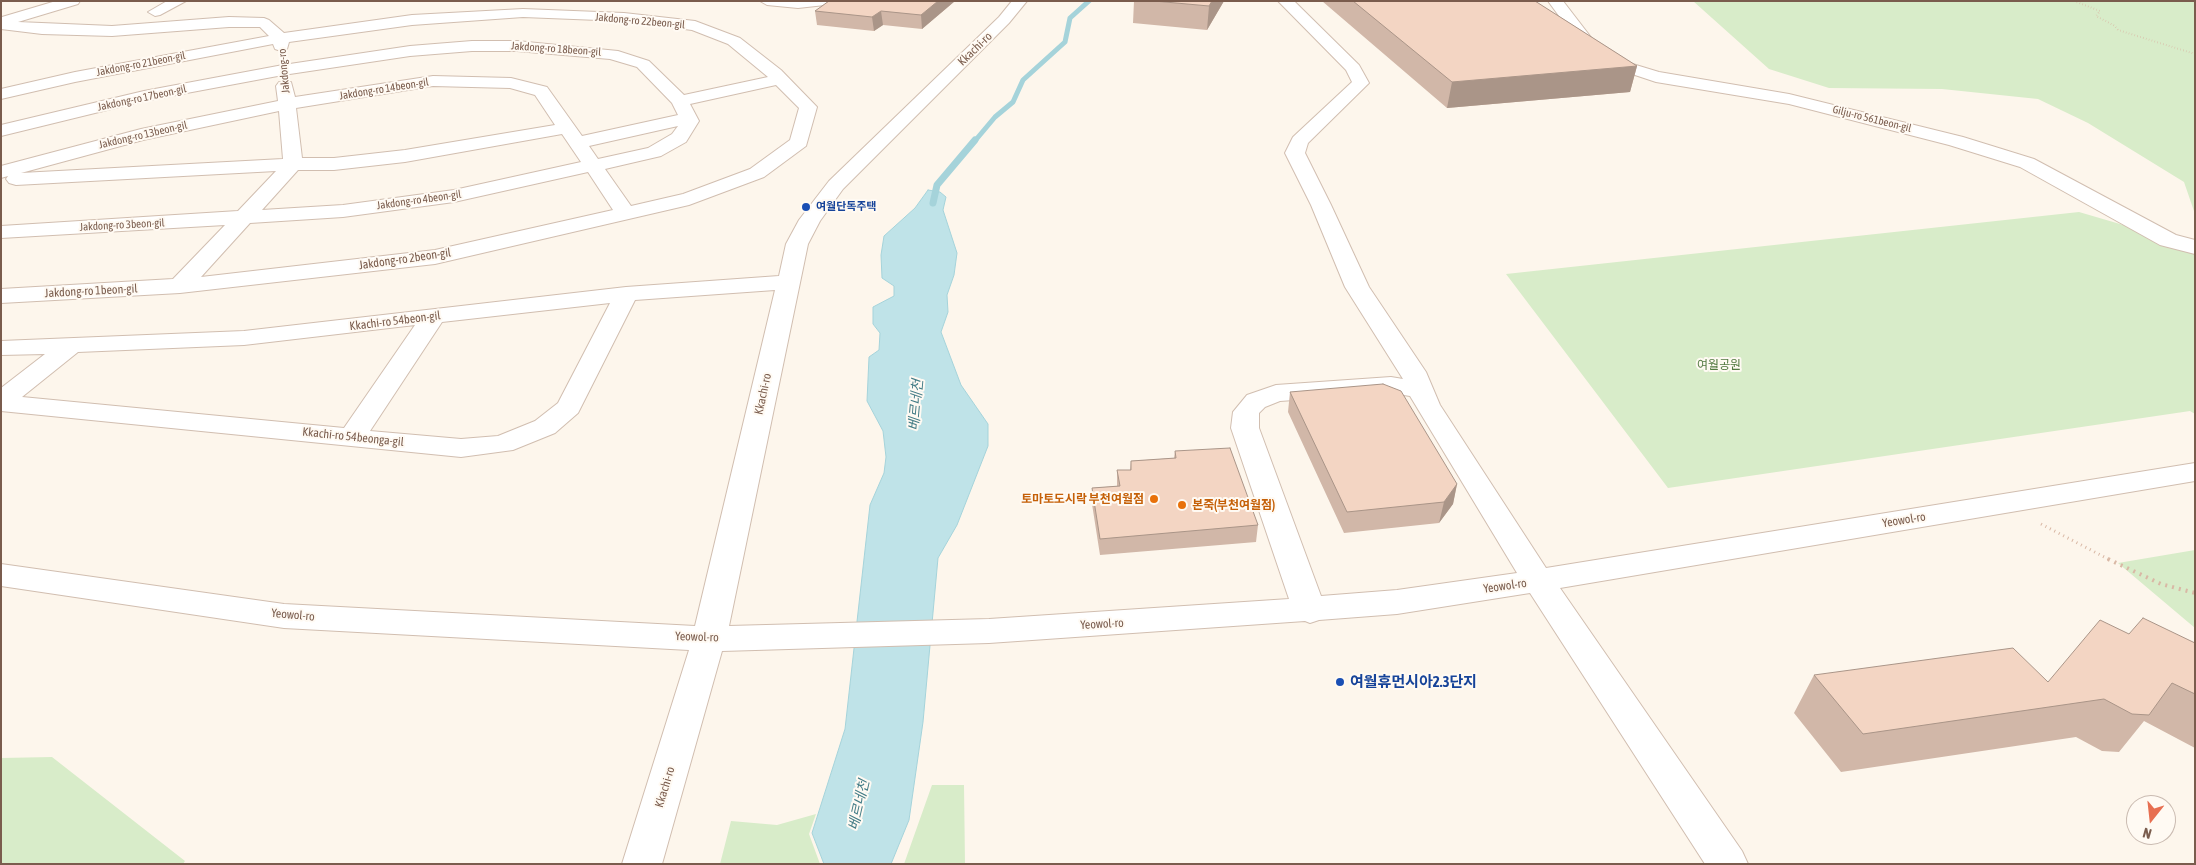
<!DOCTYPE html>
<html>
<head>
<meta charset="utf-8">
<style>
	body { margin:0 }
	#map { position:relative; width:2196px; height:865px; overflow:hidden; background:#fdf6ec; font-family:"Asap Condensed",sans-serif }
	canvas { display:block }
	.frame { position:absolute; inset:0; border:2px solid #7a5c4d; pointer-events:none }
	.north { position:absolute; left:2126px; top:795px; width:50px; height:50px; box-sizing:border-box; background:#fffaf3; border:1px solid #cabbb1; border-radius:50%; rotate:196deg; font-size:14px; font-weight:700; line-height:20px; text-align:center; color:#7a5c4d }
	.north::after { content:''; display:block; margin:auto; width:18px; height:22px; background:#e76f51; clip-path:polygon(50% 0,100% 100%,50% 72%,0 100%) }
</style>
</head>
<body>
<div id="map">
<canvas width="2196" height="865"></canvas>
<div class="frame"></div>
<div class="north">N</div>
</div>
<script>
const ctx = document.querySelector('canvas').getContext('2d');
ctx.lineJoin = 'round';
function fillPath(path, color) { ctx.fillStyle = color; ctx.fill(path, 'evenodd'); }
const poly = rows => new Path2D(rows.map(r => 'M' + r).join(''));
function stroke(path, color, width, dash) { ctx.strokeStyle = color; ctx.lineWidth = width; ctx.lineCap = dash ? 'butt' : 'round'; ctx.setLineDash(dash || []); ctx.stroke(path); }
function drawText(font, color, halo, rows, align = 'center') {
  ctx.font = font + ' "Asap Condensed","Noto Sans KR",sans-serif'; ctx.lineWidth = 4; ctx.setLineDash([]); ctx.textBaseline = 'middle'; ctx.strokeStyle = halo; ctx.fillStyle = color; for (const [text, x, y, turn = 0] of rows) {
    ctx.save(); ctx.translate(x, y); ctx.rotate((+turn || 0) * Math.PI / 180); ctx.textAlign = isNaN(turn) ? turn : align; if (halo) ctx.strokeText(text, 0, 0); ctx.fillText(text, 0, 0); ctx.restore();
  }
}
fillPath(poly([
	[1693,1,2195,1,2195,214,2184,182,2088,123,2038,99,1942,89,1829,88,1769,69],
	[2079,212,2195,246,2195,414,2190,411,1668,488,1506,274],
	[2195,550,2195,628,2118,563],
	[52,757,185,861,183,864,1,864,1,758],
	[932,785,964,785,965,864,904,864],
	[816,814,809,834,820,864,720,864,731,821,777,825]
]), '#d8ecc9');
const water = poly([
	[928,190,940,192,946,197,943,210,957,253,954,275,947,295,948,312,941,332,961,385,988,424,988,446,957,525,938,558,923,722,909,820,891,864,824,864,812,833,845,729,870,505,884,473,886,457,883,431,867,401,869,357,879,350,880,333,873,324,873,307,894,296,894,286,882,278,881,255,884,236,915,208,928,190]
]);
fillPath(water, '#bfe3e8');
stroke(water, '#a5d3da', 1);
stroke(poly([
	[974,142,995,117,1013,102,1023,80,1065,42,1070,18,1089,1]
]), '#a5d3da', 5);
stroke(poly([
	[933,203,937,185,975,140]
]), '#a5d3da', 7);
const minor = poly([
	[56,1,80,1,78,4,18,22,112,26,229,17,264,18,269,20,284,33,412,15,523,9,624,13,695,21,740,38,781,70,817,107,806,146,764,177,689,205,435,264,180,293,1,303,1,289,173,279,225,225,1,238,1,226,238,211,276,171,16,185,9,183,6,179,8,176,1,178,1,166,141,129,278,101,276,86,279,82,291,82,295,97,433,76,511,78,547,87,582,136,678,115,672,103,637,67,610,59,517,51,472,51,410,56,283,75,144,101,1,136,1,125,144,91,283,65,410,46,472,41,517,41,618,51,649,61,684,95,768,77,728,44,692,30,624,21,523,17,412,25,289,42,287,49,281,51,275,49,273,44,75,82,1,99,1,89,75,72,269,36,260,27,229,27,112,36,42,34,1,29,2,17,56,1],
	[776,85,799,108,790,140,750,169,683,194,631,206,605,169,661,156,686,142,699,121,690,104,776,85],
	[433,86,510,88,535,95,555,125,405,150,334,158,302,158,296,108,433,86],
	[279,111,283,159,21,173,143,140,279,111],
	[678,126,672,134,648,148,598,159,589,146,678,126],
	[562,134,581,162,454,190,343,205,262,210,298,170,334,170,405,162,562,134],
	[588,172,613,210,435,250,201,277,250,223,343,217,454,202,588,172],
	[167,1,186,1,160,15,155,16,148,12,167,1],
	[760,1,832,1,825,5,798,8,767,5,760,1],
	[1012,1,1027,1,1009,23,843,189,820,221,808,244,729,626,989,619,1289,599,1231,428,1233,412,1247,395,1276,385,1391,377,1403,379,1345,287,1311,205,1285,153,1293,137,1352,82,1346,70,1278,1,1294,1,1359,65,1369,83,1308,143,1305,153,1331,205,1369,287,1426,372,1440,405,1546,568,2195,463,2195,481,1560,588,1742,851,1748,864,1705,864,1530,593,1397,614,1319,620,1310,623,1305,621,989,643,722,651,662,864,622,864,689,650,284,628,1,586,1,564,284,604,695,626,775,290,635,300,578,413,555,433,513,450,461,457,1,411,1,388,45,354,1,355,1,341,244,331,626,287,779,276,786,244,799,220,829,181,999,17,1012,1],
	[610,303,558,403,535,421,498,436,461,439,370,431,442,322,610,303],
	[415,325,344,428,22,397,78,352,244,345,415,325],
	[1391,393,1410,396,1517,573,1397,590,1321,596,1259,428,1259,413,1265,407,1280,401,1391,393],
	[1548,1,1563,1,1593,40,1626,62,1659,72,1789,94,1963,137,2034,159,2176,235,2195,240,2195,254,2160,245,2020,167,1949,145,1789,104,1656,82,1614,68,1581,46,1548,1]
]);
stroke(minor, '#d1beb0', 2);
stroke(poly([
	[2074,1,2100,11,2096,16,2115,26,2118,30,2195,54]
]), '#d9b8a5', 2, [0.5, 2.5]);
stroke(poly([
	[2041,524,2110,560]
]), '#d9b8a5', 3, [1, 4]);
stroke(poly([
	[2108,559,2161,584,2195,593]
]), '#d9b8a5', 4, [2, 5]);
fillPath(minor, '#fff');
fillPath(poly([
	[829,1,955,1,922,29,883,25,874,31,817,25,815,11],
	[1134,1,1224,1,1207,30,1133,23],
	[1322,1,1535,1,1637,66,1630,92,1447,108],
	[1290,392,1457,484,1453,504,1439,523,1344,533,1288,412],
	[1175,451,1258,525,1256,542,1100,555,1092,504,1092,488,1117,486,1117,470,1130,470,1131,461,1174,458],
	[2129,634,2195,643,2195,748,2144,721,2119,752,2102,751,2076,737,1841,772,1794,713,1814,675,2048,682]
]), '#d1b7a8');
fillPath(poly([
	[938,1,955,1,922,29,921,15],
	[1212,1,1224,1,1207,30,1209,6],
	[881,11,883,25,874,31,872,17],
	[1637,66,1630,92,1447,108,1452,82],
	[1457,484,1453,504,1439,523,1444,502]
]), '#aa9588');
const building = poly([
	[829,1,938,1,921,15,881,11,872,17,815,11,829,1],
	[1154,1,1212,1,1209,6,1154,1],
	[1353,1,1535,1,1637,66,1452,82,1353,1],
	[1383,384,1401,391,1457,484,1444,502,1347,512,1290,392,1383,384],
	[1230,448,1258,525,1100,539,1092,488,1120,486,1117,470,1131,470,1131,461,1176,458,1175,451,1230,448],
	[2143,618,2195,643,2195,694,2172,683,2149,715,2132,714,2104,699,1863,734,1814,675,2013,648,2048,682,2100,620,2129,634,2143,618]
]);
fillPath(building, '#f3d5c3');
stroke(building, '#aa9588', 1);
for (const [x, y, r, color] of [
	[806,207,5,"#1a4fb4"],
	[1154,499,5,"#e8710a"],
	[1182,505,5,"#e8710a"],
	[1340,682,5,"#1a4fb4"]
]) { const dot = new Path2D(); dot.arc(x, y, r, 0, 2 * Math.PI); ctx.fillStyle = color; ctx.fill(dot); stroke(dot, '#fffaf3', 2); }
drawText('11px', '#7a5c4d', '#fffaf3', [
	["Jakdong-ro 22beon-gil",640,21,5],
	["Jakdong-ro 18beon-gil",556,49,4],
	["Jakdong-ro 21beon-gil",141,64,-11],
	["Jakdong-ro",284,71,-95],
	["Jakdong-ro 14beon-gil",384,89,-9],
	["Jakdong-ro 17beon-gil",142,98,-12],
	["Gilju-ro 561beon-gil",1872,119,14],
	["Jakdong-ro 13beon-gil",143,135,-13],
	["Jakdong-ro 4beon-gil",419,200,-8],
	["Jakdong-ro 3beon-gil",122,225,-3]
]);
drawText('bold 11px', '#164399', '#fffaf3', [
	["여월단독주택",816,207]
], 'left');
drawText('12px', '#7a5c4d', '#fffaf3', [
	["Kkachi-ro",975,49,-44],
	["Jakdong-ro 2beon-gil",405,259,-8],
	["Jakdong-ro 1beon-gil",91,291,-3],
	["Kkachi-ro 54beon-gil",395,321,-7],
	["Kkachi-ro",763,394,-78],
	["Kkachi-ro 54beonga-gil",353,437,6],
	["Yeowol-ro",1904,520,-9],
	["Yeowol-ro",1505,586,-8],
	["Yeowol-ro",293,615,5],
	["Yeowol-ro",1102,624,-3],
	["Yeowol-ro",697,637,2],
	["Kkachi-ro",665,787,-73]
]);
drawText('12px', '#537a41', '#fffaf3', [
	["여월공원",1719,365]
]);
drawText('bold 12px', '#c56008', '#fffaf3', [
	["토마토도시락 부천여월점",1144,499],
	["본죽(부천여월점)",1192,505,"left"]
], 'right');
drawText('italic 14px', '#437c86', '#fffaf3', [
	["베르네천",916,405,-85],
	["베르네천",859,805,-77]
]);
drawText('bold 15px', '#164399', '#fffaf3', [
	["여월휴먼시아2.3단지",1350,682]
], 'left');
</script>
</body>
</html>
